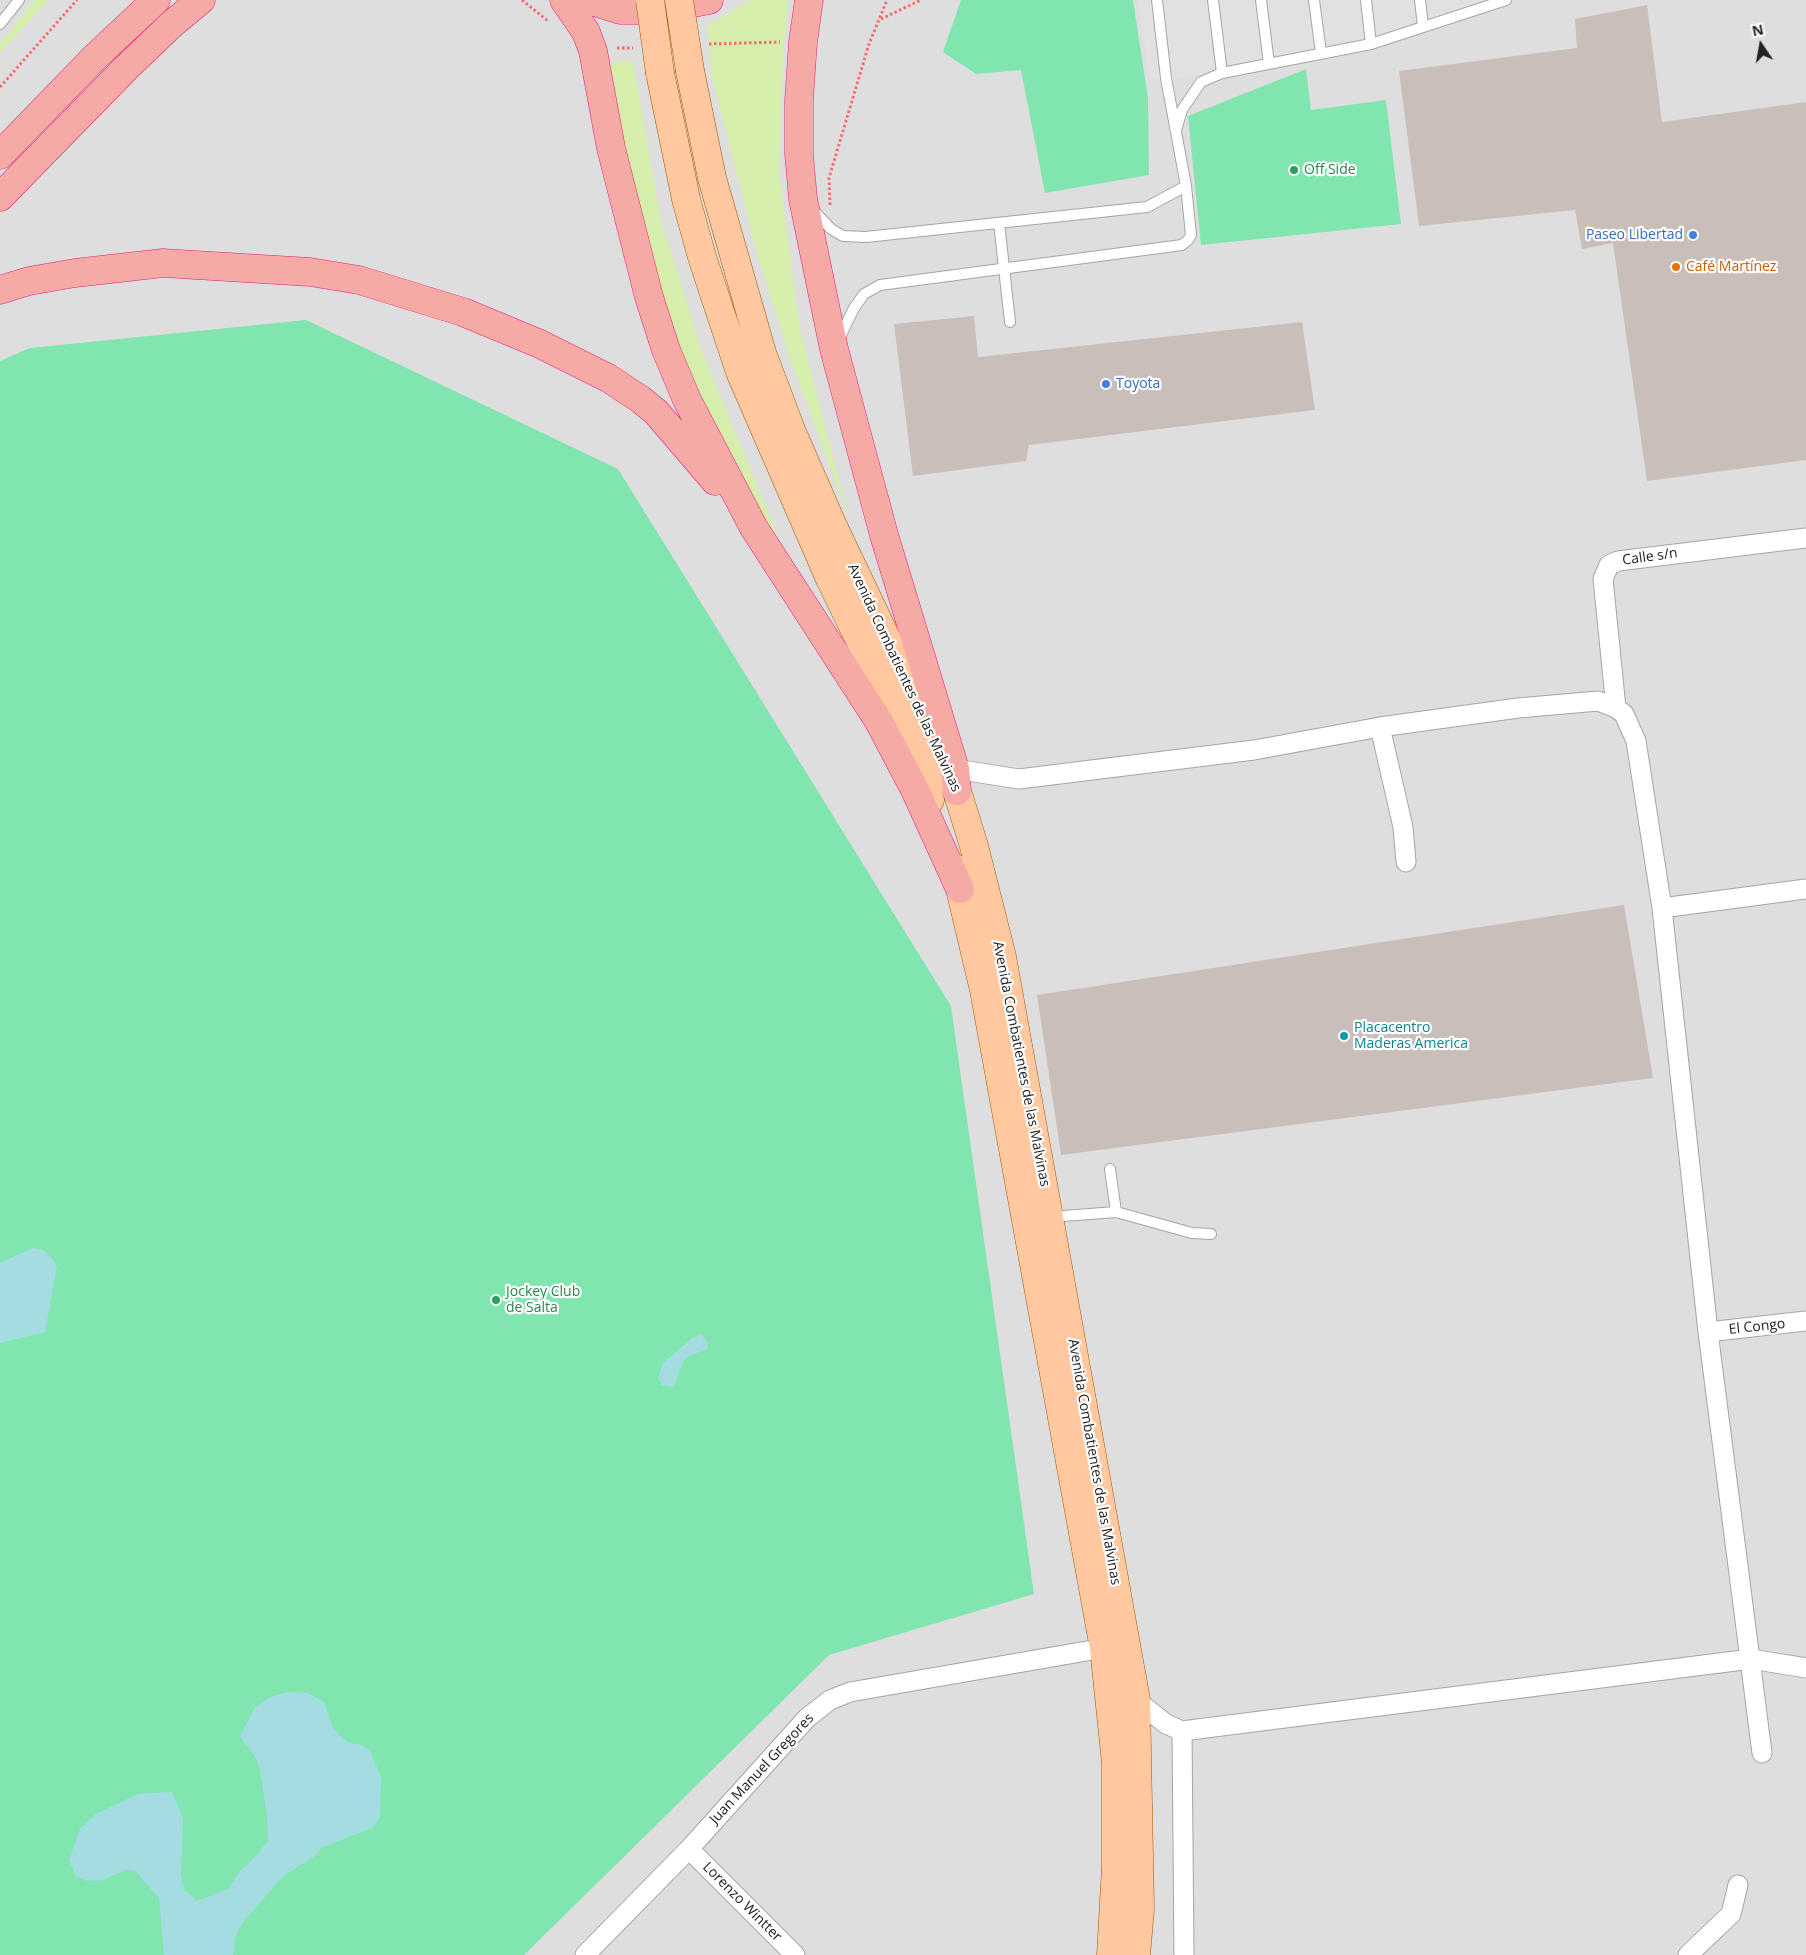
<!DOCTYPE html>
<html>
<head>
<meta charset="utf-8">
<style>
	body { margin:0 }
	#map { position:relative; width:1806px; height:1955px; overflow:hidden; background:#f2ede7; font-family:"Open Sans",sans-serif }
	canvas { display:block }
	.north { position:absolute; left:1736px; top:20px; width:50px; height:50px; -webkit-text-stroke:4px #fff; paint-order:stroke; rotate:348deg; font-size:14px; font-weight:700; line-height:20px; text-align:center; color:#212121 }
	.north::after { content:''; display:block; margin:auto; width:18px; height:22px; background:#212121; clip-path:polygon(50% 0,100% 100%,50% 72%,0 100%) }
</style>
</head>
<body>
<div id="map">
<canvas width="1806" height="1955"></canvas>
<div class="north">N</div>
</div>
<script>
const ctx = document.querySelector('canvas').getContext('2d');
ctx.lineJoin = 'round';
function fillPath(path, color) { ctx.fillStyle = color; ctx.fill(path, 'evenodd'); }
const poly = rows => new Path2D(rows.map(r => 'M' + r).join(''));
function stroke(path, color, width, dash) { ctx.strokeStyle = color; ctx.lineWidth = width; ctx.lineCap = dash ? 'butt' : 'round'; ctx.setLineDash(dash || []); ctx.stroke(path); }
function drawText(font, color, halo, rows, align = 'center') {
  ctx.font = font + ' "Open Sans",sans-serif'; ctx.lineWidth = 4.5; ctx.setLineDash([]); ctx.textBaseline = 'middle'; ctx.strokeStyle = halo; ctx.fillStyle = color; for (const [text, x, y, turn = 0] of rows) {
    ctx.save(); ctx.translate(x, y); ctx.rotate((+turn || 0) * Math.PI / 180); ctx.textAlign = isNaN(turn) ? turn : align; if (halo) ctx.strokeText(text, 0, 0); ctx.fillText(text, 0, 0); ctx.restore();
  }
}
fillPath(poly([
	[0,0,1806,0,1806,1955,0,1955]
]), '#dfdede');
fillPath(poly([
	[35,0,48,0,0,53,0,44],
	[751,0,788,0,782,71,779,174,800,329,849,518,789,356,757,254,711,72,707,26],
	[633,61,661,222,703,354,769,514,784,555,747,496,674,337,637,218,610,62]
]), '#d5eeab');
fillPath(poly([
	[961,0,1133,0,1148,98,1149,175,1045,193,1021,70,976,74,943,52],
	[1306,69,1311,110,1386,100,1401,224,1201,245,1188,116],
	[306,320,618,469,951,1006,1034,1594,829,1655,524,1955,0,1955,0,361,30,348]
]), '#81e5b0');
fillPath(poly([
	[1138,0,1506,0,1371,44,1222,73,1150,80]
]), '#e1e1e1');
fillPath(poly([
	[33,1248,43,1250,51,1257,57,1267,45,1332,0,1343,0,1263],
	[701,1334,708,1343,707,1349,691,1355,683,1362,674,1387,662,1385,658,1378,663,1363,692,1338],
	[289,1692,308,1693,324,1702,332,1726,340,1736,349,1743,363,1745,371,1753,381,1777,380,1817,372,1828,321,1848,316,1855,281,1878,241,1925,236,1936,233,1955,164,1955,159,1898,135,1871,127,1869,103,1880,87,1881,76,1876,69,1861,80,1829,96,1814,138,1794,172,1792,183,1818,181,1874,184,1890,197,1901,228,1889,240,1871,254,1858,268,1841,267,1816,260,1769,254,1755,240,1736,255,1707,270,1697]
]), '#a5dce2');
fillPath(poly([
	[1647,5,1662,122,1806,102,1806,460,1647,481,1613,243,1582,249,1575,210,1419,226,1399,71,1577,48,1575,19],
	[974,316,978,357,1302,322,1315,410,1029,445,1026,461,913,476,894,324],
	[1624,905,1653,1078,1061,1155,1037,995]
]), '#cabeba');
const service = poly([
	[1213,0,1222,73],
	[1261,0,1269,64],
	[1314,0,1321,53],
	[1366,0,1371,44],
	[1420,0,1423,27],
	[0,24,19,0],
	[1176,130,1182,110,1201,82,1222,73,1371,44,1506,0],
	[812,209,831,229,843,236,866,237,1147,207,1186,186],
	[999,223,1010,322],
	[839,339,854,308,864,294,880,285,1182,245,1188,240,1191,235,1186,186,1166,78,1157,0],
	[1110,1169,1116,1212],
	[1050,1217,1116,1212,1192,1233,1211,1234]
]);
const minor = poly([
	[1616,708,1603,579,1609,565,1618,561,1806,538],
	[1380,727,1403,827,1406,862],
	[955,769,1019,779,1254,750,1380,727,1518,708,1598,701,1616,708,1624,714,1636,741,1662,908,1708,1332,1762,1753],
	[1662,908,1806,889],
	[1708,1332,1806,1321],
	[1136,1700,1166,1724,1182,1731,1751,1659,1806,1668],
	[1182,1731,1184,1955],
	[689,1849,795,1955],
	[585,1955,689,1849,807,1718,830,1700,850,1692,1104,1648],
	[1688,1955,1731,1914,1738,1885]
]);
const primary = poly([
	[690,71,712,178,762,353,791,430,832,524,929,728,957,791,974,846,1002,957,1136,1700,1140,1909,1136,1955],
	[660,73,686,199,702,257,740,372,830,579,906,735,930,800],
	[953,867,960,889,984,990,1104,1648,1116,1763,1116,1867,1111,1955]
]);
const trunk = poly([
	[564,0,586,32,593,51,611,148,649,297,666,350,687,400,754,528,878,720,915,790,960,889],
	[588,0,620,10,657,10,709,0],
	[809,0,803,42,799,100,799,154,803,199,834,349,884,535,955,769,957,791],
	[0,155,95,57,156,0],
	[0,197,126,68,172,24,201,0],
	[0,290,29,281,75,273,163,263,310,272,359,280,463,312,540,344,608,378,640,399,656,412,715,481]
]);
stroke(service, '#a5a5a5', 12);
stroke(minor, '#a5a5a5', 21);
stroke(primary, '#9e5300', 29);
stroke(trunk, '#e61d7f', 29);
stroke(poly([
	[522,0,548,21],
	[881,19,921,0],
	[709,44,780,42],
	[617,48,633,48],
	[0,87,77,0],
	[830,205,829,178,869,44,887,0]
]), '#ff6b70', 3, [2.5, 2.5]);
stroke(service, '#fff', 10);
stroke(minor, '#fff', 19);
stroke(primary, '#ffc89f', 28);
stroke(trunk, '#f6aaa5', 28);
const primaryBridge = poly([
	[650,0,660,73],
	[679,0,690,71]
]);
stroke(primaryBridge, '#9e5300', 29, []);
stroke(primaryBridge, '#ffc89f', 28);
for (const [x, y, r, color] of [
	[1294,170,5,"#2e9e5b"],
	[1693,235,5,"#3f7fe0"],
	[1676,267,5,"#e8710a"],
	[1106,384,5,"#3f7fe0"],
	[1344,1036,5,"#0f9aa8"],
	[496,1300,5,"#2e9e5b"]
]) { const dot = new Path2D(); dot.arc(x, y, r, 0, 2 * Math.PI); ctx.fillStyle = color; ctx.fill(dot); stroke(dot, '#fff', 2); }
drawText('14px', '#27864d', '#fff', [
	["Off Side",1304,170],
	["Jockey Club",506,1292],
	["de Salta",506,1308]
], 'left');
drawText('14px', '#366cbe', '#fff', [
	["Paseo Libertad",1683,235],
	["Toyota",1116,384,"left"]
], 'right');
drawText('14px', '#c56008', '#fff', [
	["Café Martínez",1686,267]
], 'left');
drawText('14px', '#212121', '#fff', [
	["Calle s/n",1650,557,-8],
	["Avenida Combatientes de las Malvinas",904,678,65],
	["Avenida Combatientes de las Malvinas",1021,1064,79],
	["El Congo",1757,1327,-6],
	["Avenida Combatientes de las Malvinas",1094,1462,80],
	["Juan Manuel Gregores",762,1769,-47],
	["Lorenzo Wintter",742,1902,45]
]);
drawText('14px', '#0d838f', '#fff', [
	["Placacentro",1354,1028],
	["Maderas America",1354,1044]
], 'left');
</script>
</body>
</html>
